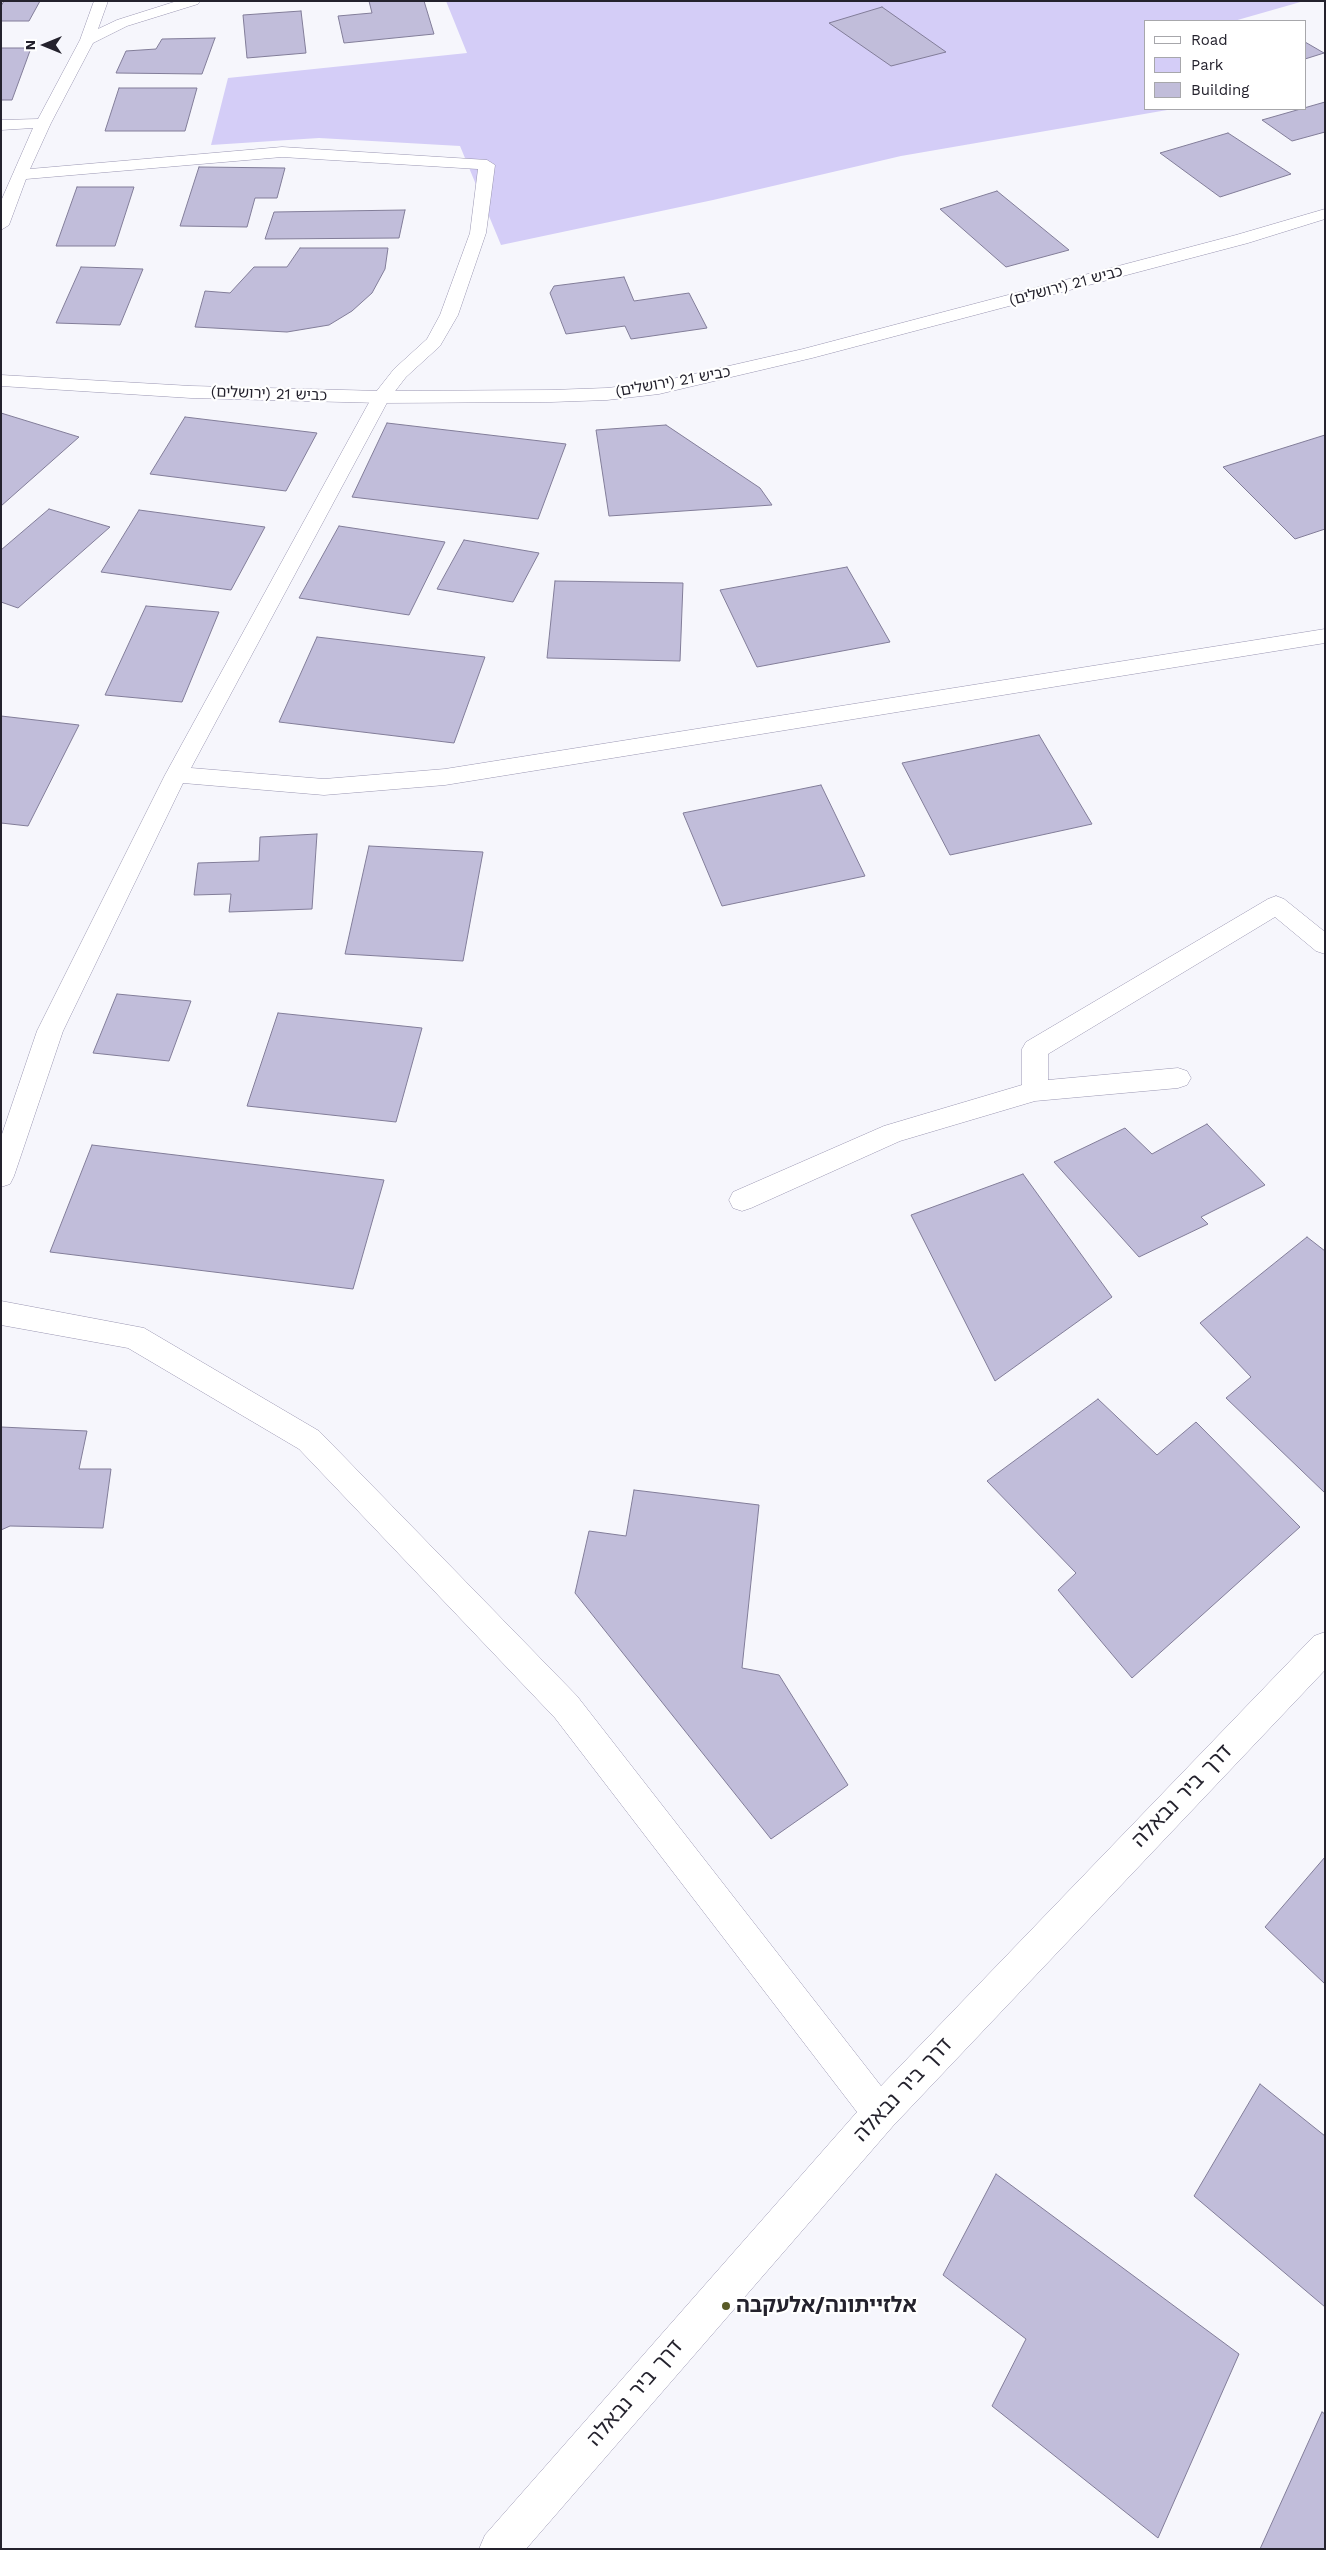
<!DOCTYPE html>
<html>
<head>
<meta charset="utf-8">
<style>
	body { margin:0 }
	#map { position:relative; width:1326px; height:2550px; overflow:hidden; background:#f6f6fc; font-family:"Work Sans",sans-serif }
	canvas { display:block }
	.frame { position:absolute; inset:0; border:2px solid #24222d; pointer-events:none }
	.legend { position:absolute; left:1144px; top:20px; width:162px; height:90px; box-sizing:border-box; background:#fff; border:1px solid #a7a7ab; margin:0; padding:6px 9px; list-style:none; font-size:15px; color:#24222d }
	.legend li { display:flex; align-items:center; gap:10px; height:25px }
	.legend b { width:25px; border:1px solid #a7a7ab }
	.north { position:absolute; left:20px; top:20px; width:50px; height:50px; -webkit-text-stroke:4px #fff; paint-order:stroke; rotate:270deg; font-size:14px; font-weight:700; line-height:20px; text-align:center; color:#24222d }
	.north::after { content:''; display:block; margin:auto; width:18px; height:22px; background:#24222d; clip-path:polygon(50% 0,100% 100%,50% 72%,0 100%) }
</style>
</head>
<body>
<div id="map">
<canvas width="1326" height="2550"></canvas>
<div class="frame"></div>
<ul class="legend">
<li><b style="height:6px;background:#fff"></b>Road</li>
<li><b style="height:14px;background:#d4cdf7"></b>Park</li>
<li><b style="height:14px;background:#c1bdda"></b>Building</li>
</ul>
<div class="north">N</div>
</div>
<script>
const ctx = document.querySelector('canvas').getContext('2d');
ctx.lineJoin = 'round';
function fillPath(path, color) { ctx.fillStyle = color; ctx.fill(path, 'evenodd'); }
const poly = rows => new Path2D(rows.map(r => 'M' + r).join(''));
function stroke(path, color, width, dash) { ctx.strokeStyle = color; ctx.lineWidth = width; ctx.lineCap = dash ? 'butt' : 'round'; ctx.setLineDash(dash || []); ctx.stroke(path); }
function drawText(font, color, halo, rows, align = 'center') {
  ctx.font = font + ' "Work Sans","Noto Sans Hebrew",sans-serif'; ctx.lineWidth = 4.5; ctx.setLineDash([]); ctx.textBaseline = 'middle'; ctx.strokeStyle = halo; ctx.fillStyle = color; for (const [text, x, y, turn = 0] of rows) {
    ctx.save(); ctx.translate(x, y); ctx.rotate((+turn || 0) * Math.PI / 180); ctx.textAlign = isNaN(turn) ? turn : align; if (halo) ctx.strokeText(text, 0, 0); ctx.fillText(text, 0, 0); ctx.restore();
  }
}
fillPath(poly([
	[446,1,1304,1,1234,21,1145,21,1145,109,1173,109,901,156,713,200,501,245,460,146,319,138,211,145,228,78,467,53]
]), '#d4cdf7');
const building = poly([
	[4,1,40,1,29,21,1,21,1,6,4,1],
	[369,1,424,1,434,34,344,43,338,16,372,13,369,1],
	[882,7,946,52,891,66,829,23,882,7],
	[301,11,306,53,247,58,243,15,301,11],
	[215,38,202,74,116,73,126,51,156,49,162,39,215,38],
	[1305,42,1324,53,1305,59,1305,42],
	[1,48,31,48,12,100,1,100,1,48],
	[119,88,197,88,185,131,105,131,119,88],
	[1325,102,1325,132,1292,141,1262,120,1325,102],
	[1228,133,1291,174,1220,197,1160,153,1228,133],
	[199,167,285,168,277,198,255,198,247,227,180,226,199,167],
	[77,187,134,187,115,246,56,246,77,187],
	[997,191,1069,250,1006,267,940,209,997,191],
	[405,210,399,238,265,239,274,212,405,210],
	[300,248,388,248,385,269,372,293,352,311,329,325,287,332,195,327,205,291,230,293,254,267,287,267,300,248],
	[81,267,143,269,120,325,56,323,81,267],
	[624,277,634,301,689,293,707,328,631,339,625,326,566,334,550,293,554,286,624,277],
	[1,413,79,437,1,506,1,413],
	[185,417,317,433,286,491,150,474,185,417],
	[387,423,566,444,538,519,352,497,387,423],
	[666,425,760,488,772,505,609,516,596,430,666,425],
	[1325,435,1325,529,1295,539,1223,467,1325,435],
	[49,509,110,527,18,608,1,602,1,550,49,509],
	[139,510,265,527,231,590,101,572,139,510],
	[339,526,445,542,409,615,299,598,339,526],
	[464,540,539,553,513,602,437,589,464,540],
	[847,567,890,642,757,667,720,590,847,567],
	[555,581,683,583,680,661,547,658,555,581],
	[146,606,219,612,182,702,105,695,146,606],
	[317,637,485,657,454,743,279,722,317,637],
	[1,716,79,725,28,826,1,823,1,716],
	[1039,735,1092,824,950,855,902,763,1039,735],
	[821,785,865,876,722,906,683,813,821,785],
	[317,834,312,909,229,912,231,894,194,895,198,863,259,861,260,837,317,834],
	[369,846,483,852,463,961,345,954,369,846],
	[117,994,191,1001,169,1061,93,1053,117,994],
	[278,1013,422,1028,396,1122,247,1106,278,1013],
	[1207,1124,1265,1185,1201,1217,1208,1224,1139,1257,1054,1162,1125,1128,1152,1154,1207,1124],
	[92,1145,384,1180,353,1289,50,1252,92,1145],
	[1023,1174,1112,1297,995,1381,911,1215,1023,1174],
	[1307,1237,1325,1251,1325,1493,1226,1398,1251,1377,1200,1323,1307,1237],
	[1098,1399,1157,1455,1196,1422,1300,1527,1132,1678,1058,1590,1076,1573,987,1481,1098,1399],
	[1,1427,87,1431,79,1469,111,1469,103,1528,10,1526,1,1530,1,1427],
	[634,1490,759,1505,742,1668,779,1675,848,1785,771,1839,575,1593,589,1531,626,1536,634,1490],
	[1325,1857,1325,1984,1265,1927,1325,1857],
	[1260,2084,1325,2136,1325,2307,1194,2196,1260,2084],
	[996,2174,1239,2354,1158,2538,992,2406,1026,2339,943,2275,996,2174],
	[1322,2412,1325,2414,1325,2549,1260,2549,1322,2412]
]);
fillPath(building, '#c1bdda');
stroke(building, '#827d99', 1);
const minor = poly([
	[94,1,108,1,98,29,117,20,177,1,200,1,198,4,127,26,93,43,51,123,30,169,282,147,487,160,495,165,486,233,458,315,440,346,406,377,389,399,191,768,324,779,445,769,1325,629,1325,643,445,785,324,795,183,783,63,1031,14,1176,10,1184,1,1187,1,1137,37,1031,165,775,372,397,394,369,427,339,440,315,470,233,478,169,282,157,26,179,9,225,1,230,1,201,33,128,1,130,1,120,38,119,80,40,94,1],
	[1276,896,1284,899,1325,932,1325,954,1316,951,1275,917,1048,1054,1048,1080,1178,1068,1187,1071,1191,1078,1187,1085,1178,1088,1035,1101,900,1141,751,1208,742,1211,733,1208,729,1200,733,1192,884,1126,1022,1085,1022,1049,1026,1042,1268,899,1276,896],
	[1,1301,144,1328,319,1431,577,1696,881,2086,1314,1636,1325,1632,1325,1670,893,2126,526,2549,479,2549,485,2535,857,2112,555,1718,299,1449,128,1348,1,1325,1,1301]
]);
const major = poly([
	[1325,209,1325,219,1248,243,812,358,659,394,607,400,551,402,381,403,191,398,1,386,1,375,191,386,381,391,551,390,607,388,659,382,803,349,1236,235,1325,209]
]);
stroke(minor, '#9a96b2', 1);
stroke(major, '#9a96b2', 1);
fillPath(minor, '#fff');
fillPath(major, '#fff');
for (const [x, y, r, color] of [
	[726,2306,5,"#595b28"]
]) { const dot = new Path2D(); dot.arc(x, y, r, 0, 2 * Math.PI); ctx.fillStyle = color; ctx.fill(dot); stroke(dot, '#fff', 2); }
drawText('15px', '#24222d', '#fff', [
	["כביש 21 (ירושלים)",1066,286,-15],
	["כביש 21 (ירושלים)",673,382,-10],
	["כביש 21 (ירושלים)",269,394,2]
]);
drawText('21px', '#24222d', '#fff', [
	["דרך ביר נבאלה",1182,1796,-46],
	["דרך ביר נבאלה",903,2090,-47],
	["דרך ביר נבאלה",635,2393,-49]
]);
drawText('bold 21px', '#24222d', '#fff', [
	["אלזייתונה/אלעקבה",736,2306]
], 'left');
</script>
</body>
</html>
